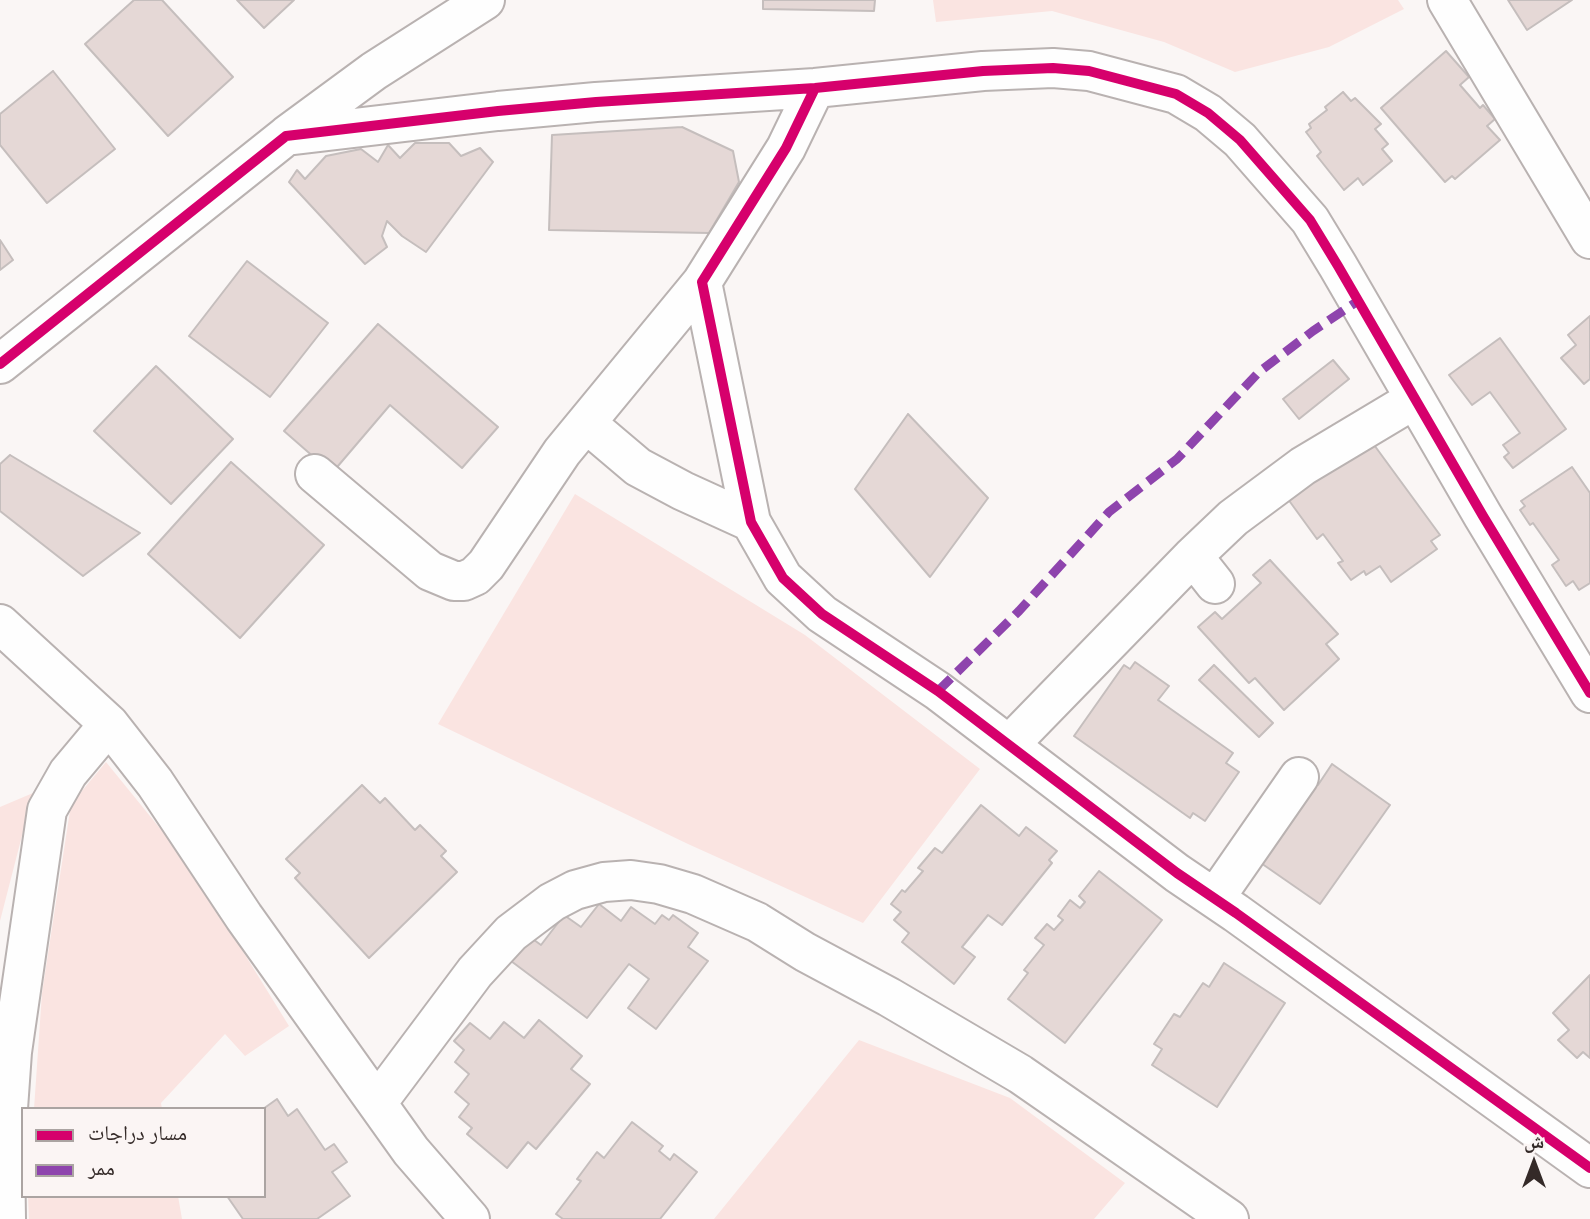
<!DOCTYPE html>
<html>
<head>
<meta charset="utf-8">
<style>
	body { margin:0 }
	#map { position:relative; width:1590px; height:1219px; overflow:hidden; background:#faf6f5; font-family:"Space Grotesk","Noto Naskh Arabic",sans-serif }
	canvas { display:block }
	.legend { position:absolute; left:21px; top:1107px; width:245px; height:91px; box-sizing:border-box; background:#fbf5f4; border:2px solid #aba4a2; margin:0; padding:9px 12px; list-style:none; font-size:21px; color:#342a28 }
	.legend li { display:flex; align-items:center; gap:14px; height:35px }
	.legend b { width:35px; border:2px solid #aba4a2 }
	.north { position:absolute; left:1499px; top:1128px; width:70px; height:70px; -webkit-text-stroke:5px #fbf5f4; paint-order:stroke; rotate:0deg; font-size:19px; font-weight:700; line-height:28px; text-align:center; color:#342a28 }
	.north::after { content:''; display:block; margin:auto; width:24px; height:32px; background:#342a28; clip-path:polygon(50% 0,100% 100%,50% 72%,0 100%) }
</style>
</head>
<body>
<div id="map">
<canvas width="1590" height="1219"></canvas>
<ul class="legend">
<li><b style="height:9px;background:#d6006c"></b>مسار دراجات</li>
<li><b style="height:9px;background:#8e44ad"></b>ممر</li>
</ul>
<div class="north">ش</div>
</div>
<script>
const ctx = document.querySelector('canvas').getContext('2d');
ctx.lineJoin = 'round';
function fillPath(path, color) { ctx.fillStyle = color; ctx.fill(path, 'evenodd'); }
const poly = rows => new Path2D(rows.map(r => 'M' + r).join(''));
function stroke(path, color, width, dash) { ctx.strokeStyle = color; ctx.lineWidth = width; ctx.lineCap = dash ? 'butt' : 'round'; ctx.setLineDash(dash || []); ctx.stroke(path); }
fillPath(poly([
	[933,0,1398,0,1404,9,1329,47,1235,72,1164,42,1052,11,936,22],
	[575,494,805,635,980,769,863,923,688,844,438,724],
	[106,762,189,864,289,1026,245,1056,225,1034,161,1103,162,1109,34,1109,42,993,71,804],
	[33,793,0,921,0,807],
	[859,1040,1010,1098,1125,1183,1094,1219,714,1219],
	[28,1196,178,1196,182,1219,29,1219]
]), '#fae4e1');
const building = poly([
	[134,0,162,0,233,77,168,136,85,44,134,0],
	[237,0,294,0,264,28,237,0],
	[763,0,875,0,874,11,763,9,763,0],
	[1508,0,1572,0,1527,30,1508,0],
	[1446,51,1469,77,1460,85,1480,108,1483,105,1495,119,1487,126,1500,140,1455,179,1452,176,1445,182,1381,108,1446,51],
	[53,71,115,149,47,203,0,145,0,114,53,71],
	[1343,92,1351,101,1355,98,1381,124,1375,129,1388,144,1382,149,1392,161,1363,185,1358,178,1344,190,1317,156,1321,152,1306,132,1311,128,1309,124,1327,110,1325,107,1343,92],
	[682,127,733,151,739,182,709,233,549,230,552,135,682,127],
	[415,143,449,143,461,156,480,148,493,162,426,252,402,236,387,221,382,236,387,247,365,264,289,182,297,170,305,179,326,156,361,149,378,162,388,145,400,158,415,143],
	[0,240,13,260,0,270,0,240],
	[247,261,328,323,270,397,189,336,247,261],
	[1590,316,1590,379,1584,384,1561,358,1576,345,1568,335,1590,316],
	[378,324,498,427,462,468,390,405,332,473,284,431,378,324],
	[1500,338,1566,429,1513,468,1504,457,1509,453,1503,445,1520,433,1490,392,1472,405,1449,375,1500,338],
	[1333,360,1349,379,1299,419,1283,399,1333,360],
	[156,366,233,439,171,504,94,431,156,366],
	[908,414,988,498,930,577,855,489,908,414],
	[1369,438,1440,535,1431,541,1437,549,1391,582,1380,566,1366,575,1364,571,1351,580,1338,563,1343,561,1323,534,1317,539,1285,495,1369,438],
	[10,455,140,533,83,576,0,511,0,464,10,455],
	[231,462,324,545,240,638,148,554,231,462],
	[1572,467,1590,493,1590,583,1579,590,1573,581,1566,586,1552,565,1559,560,1533,523,1530,525,1520,510,1525,506,1521,501,1572,467],
	[1270,560,1338,634,1326,644,1339,659,1284,710,1255,678,1249,683,1198,627,1215,612,1222,619,1261,583,1253,575,1270,560],
	[1135,662,1169,686,1158,700,1233,753,1226,763,1239,772,1205,821,1193,813,1190,818,1074,736,1124,665,1130,669,1135,662],
	[1214,665,1273,723,1259,737,1199,680,1214,665],
	[1332,764,1390,805,1320,904,1258,861,1313,782,1318,785,1332,764],
	[362,785,380,803,385,798,415,830,420,825,446,851,441,856,457,872,369,958,295,878,300,873,286,859,362,785],
	[981,805,1019,836,1026,827,1057,851,1049,860,1052,863,1002,925,988,915,962,947,975,957,954,984,902,942,909,933,894,920,901,912,891,904,902,890,905,892,923,871,918,868,935,848,942,853,981,805],
	[1099,871,1162,920,1065,1043,1008,999,1028,973,1024,970,1044,945,1035,938,1047,924,1054,930,1063,920,1058,916,1070,900,1080,908,1085,902,1079,896,1099,871],
	[599,904,621,921,631,907,655,924,662,915,669,920,673,915,698,933,688,947,708,961,656,1029,628,1008,649,979,629,964,587,1018,511,961,530,937,541,945,564,915,581,927,599,904],
	[1224,963,1285,1003,1217,1107,1152,1065,1162,1049,1154,1044,1174,1014,1180,1017,1203,983,1209,987,1224,963],
	[1590,975,1590,1058,1583,1052,1577,1058,1558,1040,1569,1030,1553,1013,1590,975],
	[539,1020,582,1056,571,1069,590,1084,536,1149,528,1142,507,1168,467,1134,472,1128,459,1117,469,1104,455,1092,469,1074,455,1062,464,1050,454,1041,470,1023,490,1039,504,1022,524,1038,539,1020],
	[277,1099,288,1116,297,1109,325,1150,334,1144,347,1162,332,1172,350,1196,317,1219,243,1219,227,1196,264,1196,263,1109,277,1099],
	[632,1122,663,1146,659,1151,670,1160,674,1154,697,1172,660,1219,563,1219,556,1214,581,1181,577,1179,597,1152,604,1158,632,1122]
]);
fillPath(building, '#e5d8d6');
stroke(building, '#c5bebd', 2);
const minor = poly([
	[1447,0,1590,239],
	[815,88,786,148,702,282,751,522,783,578,822,614,938,691,1177,873,1236,913,1590,1168],
	[287,135,374,71,485,0],
	[0,364,286,136,498,111,596,102,815,88,983,71,1053,68,1089,71,1176,94,1208,113,1240,140,1310,220,1338,266,1483,516,1590,693],
	[586,423,638,467,683,491,751,522],
	[315,474,430,571,454,581,464,581,475,576,486,565,562,452,702,282],
	[1193,556,1215,584],
	[0,624,109,724,155,783,244,917,411,1151,470,1219],
	[1010,744,1193,556,1233,518,1303,466,1415,399],
	[1215,898,1299,777],
	[377,1103,475,972,511,933,552,902,575,890,604,882,631,880,659,884,693,894,757,922,805,952,889,997,1020,1074,1229,1219],
	[6,1219,5,1151,12,1052,47,810,68,773,109,724]
]);
stroke(minor, '#b9b2b1', 42);
stroke(minor, '#fefefe', 38);
stroke(poly([
	[938,691,1019,611,1109,512,1177,459,1259,372,1313,331,1358,301]
]), '#8e44ad', 9, [18, 9]);
stroke(poly([
	[815,88,786,148,702,282,751,522,783,578,822,614,938,691,1177,873,1236,913,1590,1168],
	[0,364,286,136,498,111,596,102,815,88,983,71,1053,68,1089,71,1176,94,1208,113,1240,140,1310,220,1338,266,1483,516,1590,693]
]), '#d6006c', 10);
</script>
</body>
</html>
